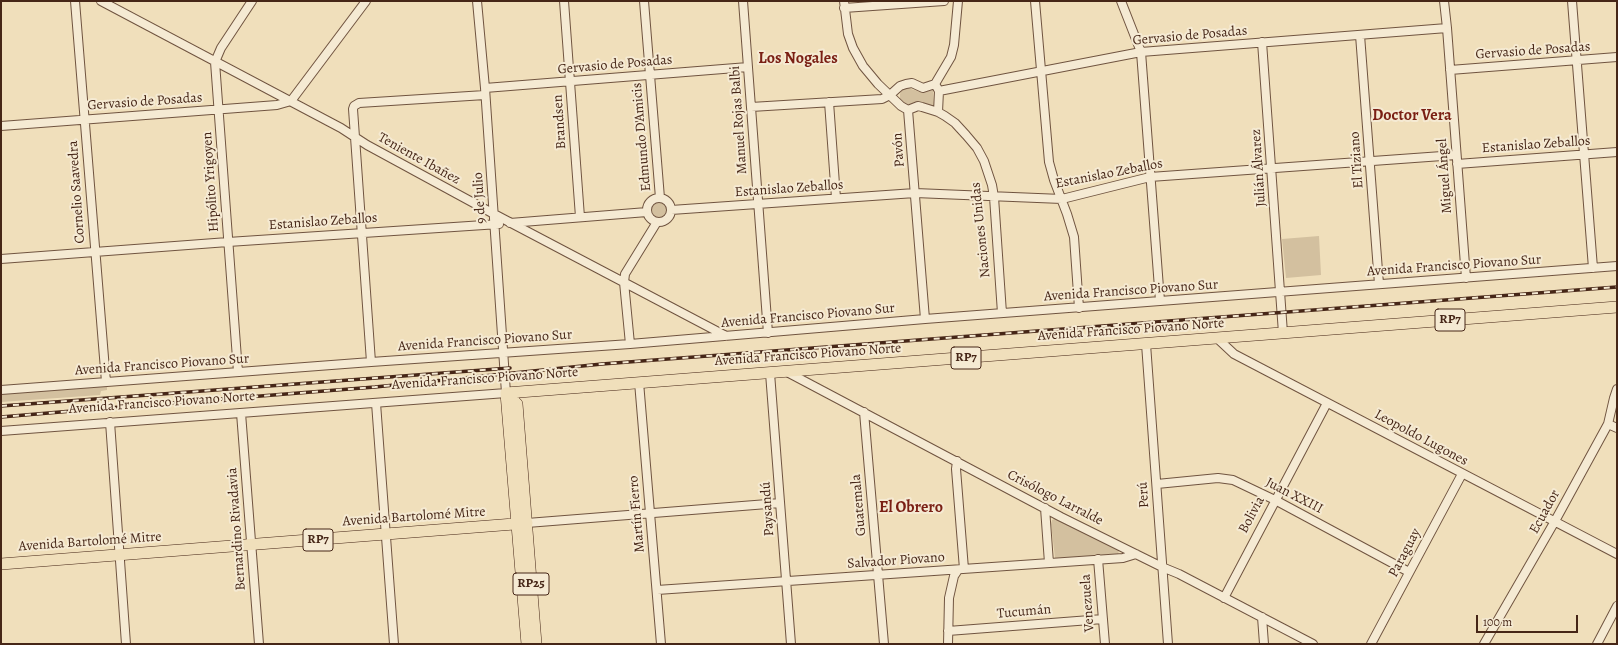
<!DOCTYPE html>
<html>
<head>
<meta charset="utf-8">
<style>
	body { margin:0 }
	#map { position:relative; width:1618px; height:645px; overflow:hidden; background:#f0dfbb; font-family:Alegreya,serif }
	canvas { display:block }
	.frame { position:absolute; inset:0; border:2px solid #462617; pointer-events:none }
	.scale { position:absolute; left:1476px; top:615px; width:102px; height:18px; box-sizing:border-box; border:2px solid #462617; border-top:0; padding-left:5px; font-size:12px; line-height:14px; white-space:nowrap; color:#462617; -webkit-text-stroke:3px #f5ead3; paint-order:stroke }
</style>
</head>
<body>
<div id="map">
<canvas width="1618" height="645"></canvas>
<div class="frame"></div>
<div class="scale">100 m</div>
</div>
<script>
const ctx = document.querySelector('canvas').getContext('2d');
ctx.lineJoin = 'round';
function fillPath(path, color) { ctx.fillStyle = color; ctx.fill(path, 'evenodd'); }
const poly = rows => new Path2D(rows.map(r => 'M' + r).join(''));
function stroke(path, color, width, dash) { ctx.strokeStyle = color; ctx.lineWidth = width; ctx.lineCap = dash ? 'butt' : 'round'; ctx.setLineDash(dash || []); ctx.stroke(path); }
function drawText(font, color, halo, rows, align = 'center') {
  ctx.font = font + ' Alegreya,serif'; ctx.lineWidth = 4; ctx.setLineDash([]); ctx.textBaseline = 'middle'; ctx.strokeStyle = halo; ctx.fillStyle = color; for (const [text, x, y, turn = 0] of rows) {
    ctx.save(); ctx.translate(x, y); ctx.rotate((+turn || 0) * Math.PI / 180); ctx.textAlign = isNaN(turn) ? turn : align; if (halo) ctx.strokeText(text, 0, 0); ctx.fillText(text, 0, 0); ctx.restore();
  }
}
fillPath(poly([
	[908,88,924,93,933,90,934,107,919,102,909,106,903,103,900,99,900,94,902,90],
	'652 210a8 8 0 1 1 16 0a8 8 0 1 1-16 0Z',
	[1319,236,1321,275,1286,278,1282,239],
	[107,385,107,390,101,391,100,395,1,402,1,394],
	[1056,518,1119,550,1118,555,1055,558,1051,524,1052,520]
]), '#d3c09f');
const minor = poly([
	[75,1,106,382],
	[101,1,341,128,367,145,494,214,726,336],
	[564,1,580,217],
	[644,1,660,198],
	[743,1,768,333],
	[844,1,848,34,853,48,863,66,878,84,901,106,908,110],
	[1035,1,1049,162,1054,180,1067,214,1074,237,1079,308],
	[1121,1,1141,52,1160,301],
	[1444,1,1447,28,1466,278],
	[1572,1,1593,268],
	[844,8,944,1],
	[1360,35,1379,284],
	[1262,42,1283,333],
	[1450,70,1617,57],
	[485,88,748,67],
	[939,91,1141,52,1447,28],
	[291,101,366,1],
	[829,102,836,198],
	[751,107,882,99,890,95,900,86,906,84,912,83,923,88,935,84],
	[908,110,918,106,922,107,938,112,945,116,955,123,966,135,977,148,984,161,992,185,994,197,1002,313],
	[908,110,925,319],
	[938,112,939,91,935,84,951,57,954,45,958,1],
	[1,126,277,105,291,101],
	[1457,164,1617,152],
	'647 210a12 12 0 1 1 24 0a12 12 0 1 1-24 0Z',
	[671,210,915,193,1062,199,1150,177,1456,155],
	[510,223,647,212],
	[1,259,228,242,499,224],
	[1218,339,1234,354,1617,554],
	[630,344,624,282,625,274,657,222],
	[1146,344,1168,644],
	[371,362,353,109,354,106,359,103,485,95],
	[238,372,215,62,221,48,252,1],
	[787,372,1061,517,1162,567,1179,574,1313,644],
	[770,373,791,644],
	[639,382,661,644],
	[1,390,371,362,630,344,925,319,1617,266],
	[376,403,394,644],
	[864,412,884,644],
	[241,413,259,644],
	[110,422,126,644],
	[1608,424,1617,428],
	[1,431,506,393,485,88,477,1],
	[957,461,956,469,964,569],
	[1157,484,1218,478,1233,480,1275,500,1409,572],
	[1045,508,1049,563],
	[527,523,780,503],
	[1098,559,1105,644],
	[657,590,1123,558,1136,554],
	[1224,598,1327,403],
	[1262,617,1264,644],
	[948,631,1103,619],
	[948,644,949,598,954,576,958,570],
	[1371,644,1462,474],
	[1484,644,1555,521,1608,424,1614,398,1617,389],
	[1597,644,1617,606]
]);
const major = poly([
	[506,393,1617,307],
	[506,393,517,404,536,644],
	[506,393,527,644],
	[1,564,527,523]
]);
stroke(minor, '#705440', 10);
stroke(major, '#462617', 12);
stroke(minor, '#f5ead3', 8);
stroke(major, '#f0dfbb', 11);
const rail = poly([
	[1,406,510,368],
	[1,417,108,408,375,387,602,364,1617,287]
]);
stroke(rail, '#462617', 3.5);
stroke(rail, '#f5ead3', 2, [6]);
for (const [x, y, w] of [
	[1450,320,30],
	[966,358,30],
	[318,540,30],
	[531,584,36]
]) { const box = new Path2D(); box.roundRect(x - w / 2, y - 11, w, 22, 3); ctx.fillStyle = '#f5ead3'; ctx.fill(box); stroke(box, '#462617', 1); }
drawText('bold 13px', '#462617', null, [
	["RP7",1450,320],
	["RP7",966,358],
	["RP7",318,540],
	["RP25",531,584]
]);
drawText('14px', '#462617', '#f5ead3', [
	["Gervasio de Posadas",1190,36,-5],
	["Gervasio de Posadas",1533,51,-4],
	["Gervasio de Posadas",615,65,-5],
	["Gervasio de Posadas",145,102,-4],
	["Manuel Rojas Balbi",739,120,-94],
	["Brandsen",560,122,-94],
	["Edmundo D'Amicis",642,137,-95],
	["Estanislao Zeballos",1536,145,-4],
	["Pavón",899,150,-94],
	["Teniente Ibañez",419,159,29],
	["El Tiziano",1357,160,-94],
	["Julián Álvarez",1259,168,-94],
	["Estanislao Zeballos",1109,174,-11],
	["Miguel Ángel",1445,176,-94],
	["Hipólito Yrigoyen",211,182,-94],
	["Estanislao Zeballos",789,189,-4],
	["Cornelio Saavedra",77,192,-94],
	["9 de Julio",480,198,-94],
	["Estanislao Zeballos",323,222,-4],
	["Naciones Unidas",981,230,-96],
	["Avenida Francisco Piovano Sur",1454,266,-4],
	["Avenida Francisco Piovano Sur",1131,291,-4],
	["Avenida Francisco Piovano Sur",808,316,-5],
	["Avenida Francisco Piovano Norte",1131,330,-4],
	["Avenida Francisco Piovano Sur",485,341,-4],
	["Avenida Francisco Piovano Norte",808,355,-4],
	["Avenida Francisco Piovano Sur",162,365,-4],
	["Avenida Francisco Piovano Norte",485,379,-4],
	["Avenida Francisco Piovano Norte",162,403,-4],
	["Leopoldo Lugones",1421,438,28],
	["Perú",1144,495,-94],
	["Juan XXIII",1294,496,27],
	["Crisólogo Larralde",1055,498,27],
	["Guatemala",859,505,-95],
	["Paysandú",768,509,-94],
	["Ecuador",1545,512,-61],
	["Martín Fierro",637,514,-95],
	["Bolivia",1252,515,-62],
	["Avenida Bartolomé Mitre",414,517,-4],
	["Bernardino Rivadavia",237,529,-94],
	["Avenida Bartolomé Mitre",90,542,-4],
	["Paraguay",1405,553,-62],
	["Salvador Piovano",896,561,-4],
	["Venezuela",1088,603,-94],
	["Tucumán",1024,612,-5]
]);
drawText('bold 16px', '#7a1f14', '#f5ead3', [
	["Los Nogales",798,59],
	["Doctor Vera",1412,116],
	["El Obrero",911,508]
]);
</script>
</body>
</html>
